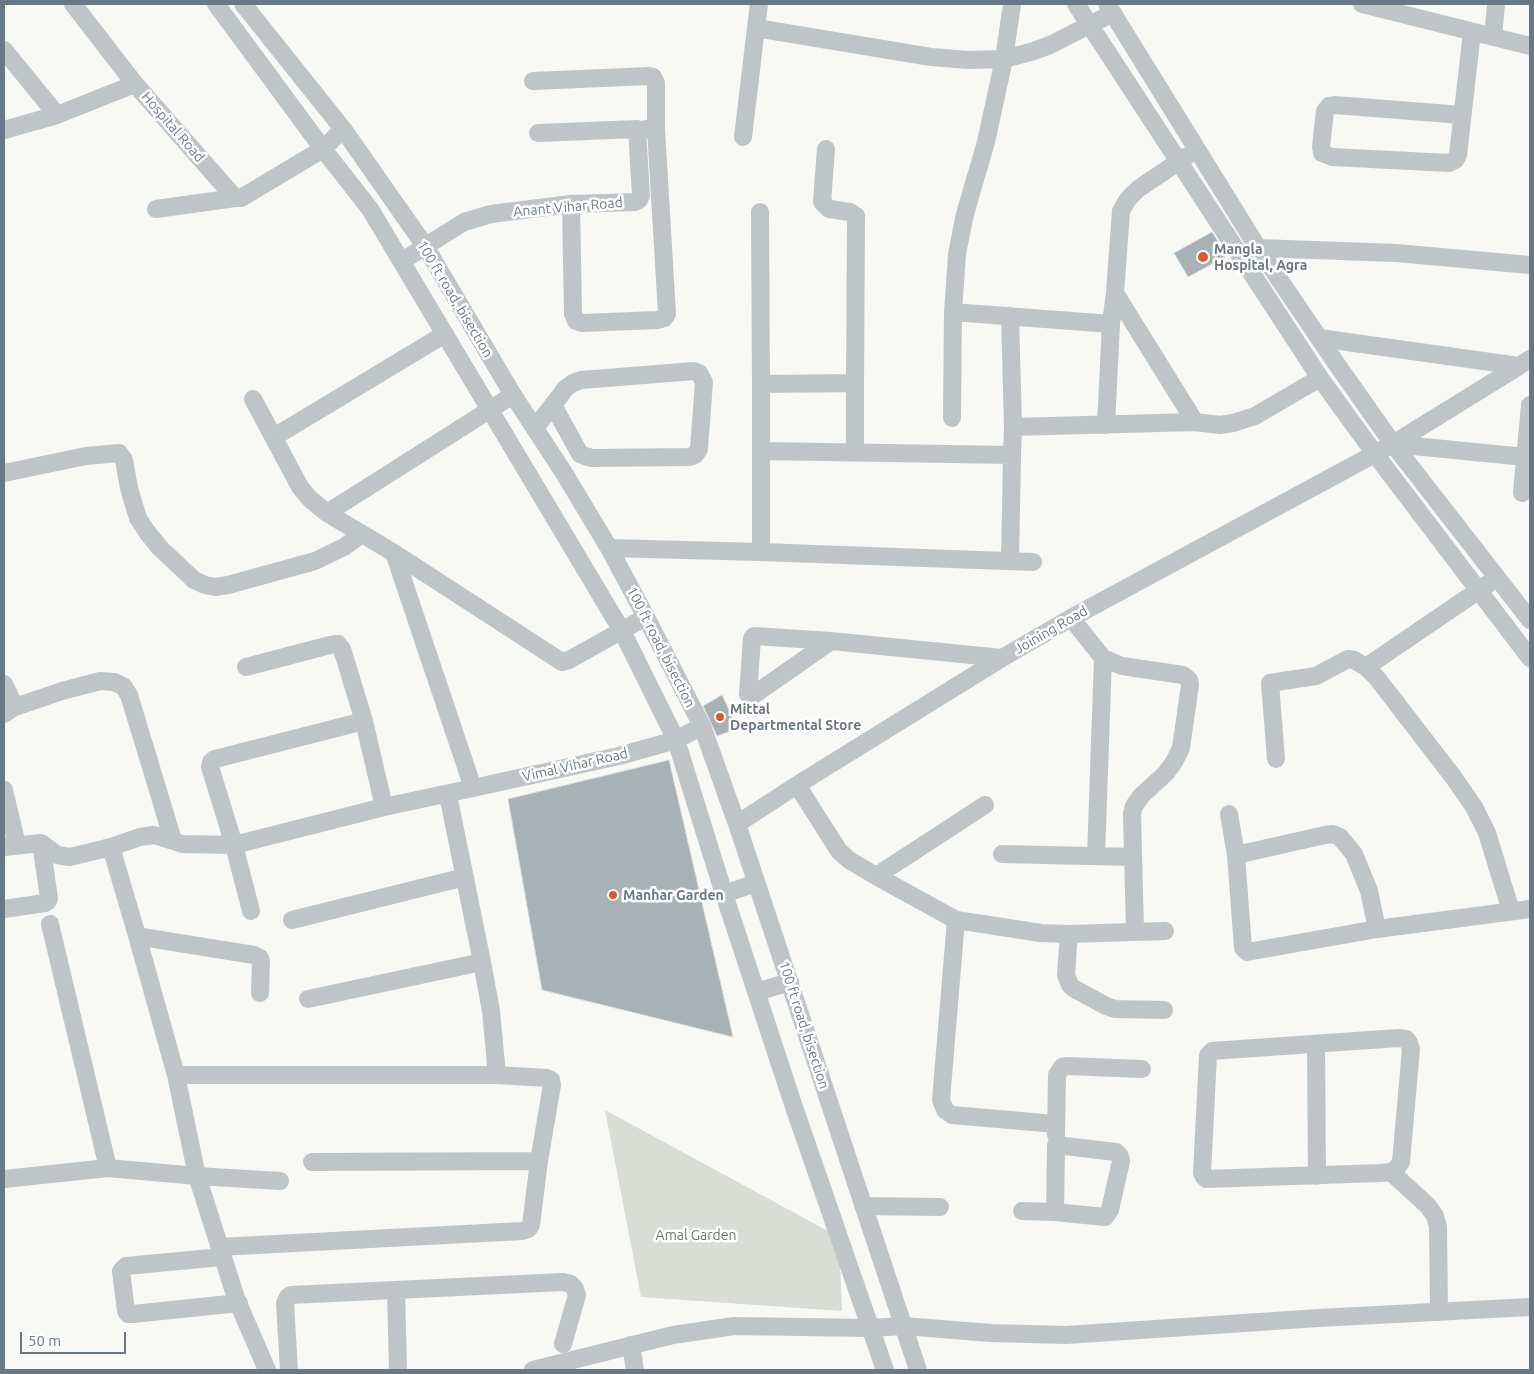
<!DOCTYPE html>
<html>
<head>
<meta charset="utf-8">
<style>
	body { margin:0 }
	#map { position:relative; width:1534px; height:1374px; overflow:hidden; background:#f8f8f5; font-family:Ubuntu,sans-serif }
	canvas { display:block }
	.frame { position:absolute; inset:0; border:5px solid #687885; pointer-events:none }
	.scale { position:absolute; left:20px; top:1332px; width:106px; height:22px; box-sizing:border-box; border:2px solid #687885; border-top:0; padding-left:6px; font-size:15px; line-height:18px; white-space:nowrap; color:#687885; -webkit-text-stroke:4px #fff; paint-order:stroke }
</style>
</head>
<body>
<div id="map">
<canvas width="1534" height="1374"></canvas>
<div class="frame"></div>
<div class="scale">50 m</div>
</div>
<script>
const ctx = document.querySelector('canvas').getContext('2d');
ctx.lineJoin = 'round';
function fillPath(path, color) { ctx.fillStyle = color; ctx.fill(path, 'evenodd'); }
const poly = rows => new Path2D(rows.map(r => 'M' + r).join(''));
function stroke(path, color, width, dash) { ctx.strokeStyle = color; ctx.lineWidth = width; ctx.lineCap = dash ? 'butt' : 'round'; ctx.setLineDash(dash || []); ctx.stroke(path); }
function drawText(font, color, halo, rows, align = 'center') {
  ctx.font = font + ' Ubuntu,sans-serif'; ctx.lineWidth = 5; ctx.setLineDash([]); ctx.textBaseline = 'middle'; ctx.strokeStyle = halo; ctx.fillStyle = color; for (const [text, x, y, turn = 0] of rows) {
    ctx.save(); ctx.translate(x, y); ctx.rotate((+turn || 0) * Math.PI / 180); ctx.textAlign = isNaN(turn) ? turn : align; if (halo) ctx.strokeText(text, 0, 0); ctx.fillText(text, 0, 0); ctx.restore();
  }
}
fillPath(poly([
	[605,1110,839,1237,842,1311,641,1297]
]), '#d8ddd5');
const building = poly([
	[1212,232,1227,256,1188,277,1174,253,1212,232],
	[722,695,738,728,717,736,703,706,722,695],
	[669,760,733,1037,542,990,508,799,669,760]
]);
fillPath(building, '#a8b1b6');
stroke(building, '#dadad8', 1);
stroke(poly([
	[73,4,135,84],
	[216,4,323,149,370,209,622,631,676,740,724,894,794,1107,885,1370],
	[243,4,343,129,425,246,513,395,564,473,609,548,646,617,702,726,737,824,918,1370],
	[1012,4,1004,59,986,142,965,214,957,254,953,312,1111,324],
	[1076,4,1320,378,1375,454,1530,658],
	[1107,4,1258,248,1338,366,1393,444,1530,620],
	[1362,4,1530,46],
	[756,28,759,4],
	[1493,37,1496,4],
	[4,50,57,115,135,84,235,198,241,198,323,149,343,129],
	[533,81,649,76,653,77,656,83,656,129,645,129],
	[1462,115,1335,105,1329,106,1325,111,1321,147,1322,153,1332,157,1449,163,1455,160,1458,155,1472,32],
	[4,130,57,115],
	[743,137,756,28,931,57,968,60,1004,59,1034,51,1050,45,1113,13],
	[571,204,573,314,576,321,582,323,658,320,664,318,667,314,656,129],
	[156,209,235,198],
	[760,212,761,384],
	[1249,252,1258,248,1396,253,1530,265],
	[402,261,464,222,491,214,571,204,635,202,639,200,641,195,637,129,538,133],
	[1115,293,1195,422],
	[1010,316,1013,427],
	[1319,338,1519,366,1530,359],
	[253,399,300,487,310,499,327,513,513,395],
	[952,418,953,312],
	[1106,425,1111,324,1115,293,1121,211,1128,199,1138,189,1187,156],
	[535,428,566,388,573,383,581,380,694,371,699,373,704,382,699,449,695,455,689,457,592,458,585,456,580,454,553,405],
	[274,437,445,334],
	[1393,444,1525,457],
	[762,451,1012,455,1013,427,1195,422,1220,425,1233,423,1255,416,1320,378],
	[855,452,855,383],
	[4,473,86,456,119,453,124,460,129,488,134,505,138,518,147,532,160,548,194,580,205,585,215,587,228,585,315,561,344,547,362,534],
	[1522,493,1530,405],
	[327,513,394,553,562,662,569,660,646,617],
	[609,548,761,552,761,384,855,383,856,216,850,212,829,209,822,202,826,149],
	[761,552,1033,562],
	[1010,561,1012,455],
	[1071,618,1103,658,1122,666,1183,675,1189,680,1190,685,1181,748,1174,762,1166,773,1141,796,1134,806,1132,814,1135,931],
	[831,641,752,696,748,694,752,638,754,636,831,641,1002,658],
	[246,667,330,645,338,644,342,649,364,721],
	[1366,667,1488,584],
	[4,684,15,707],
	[4,714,15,707,62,691,100,681,114,682,123,686,129,695,173,840],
	[1276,759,1270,683,1316,676,1348,659,1354,660,1366,667,1377,678,1454,778,1474,807,1487,833,1511,911],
	[797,785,839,851,849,860,876,876,956,920,1041,933,1069,934,1165,931],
	[473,788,619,756,676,740,702,726],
	[4,790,17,845],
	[448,795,482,962,491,1011,497,1075],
	[1229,814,1236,855,1243,948,1247,952,1377,929,1530,909],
	[737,824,797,785,1002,658,1071,618,1393,444,1519,366],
	[4,847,41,843,57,855,70,857,111,847,140,837,154,835,183,844,234,845,384,807,473,788,394,553],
	[111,847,138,939],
	[1002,854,1133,857],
	[1236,855,1325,835,1333,834,1340,837,1354,854,1369,891,1377,929],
	[1096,856,1103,658],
	[876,876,985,805],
	[724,894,756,883],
	[4,909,45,903,48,901,49,898,41,843],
	[251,911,234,845,210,767,211,762,215,759,364,721,384,807],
	[292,920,465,877],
	[956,920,941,1100,945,1110,952,1115,1056,1124],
	[50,924,108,1168],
	[1069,934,1066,975,1070,985,1073,988,1106,1006,1115,1009,1164,1010],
	[756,992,790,982],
	[260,993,261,961,260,958,254,955,142,937,138,939,176,1075,197,1176,236,1298,267,1370],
	[308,999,482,962],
	[1398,1038,1406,1039,1409,1043,1411,1049,1401,1162,1397,1168,1391,1172,1380,1173,1206,1179,1204,1177,1202,1173,1208,1055,1212,1051,1398,1038],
	[1316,1045,1317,1176],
	[176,1075,497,1075,547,1078,551,1080,552,1085,539,1161,531,1225,528,1229,522,1231,219,1247],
	[1056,1135,1057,1075,1062,1067,1066,1066,1142,1069],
	[312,1162,539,1161],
	[1391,1172,1428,1206,1435,1216,1438,1227,1439,1312],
	[4,1179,108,1168,197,1176,280,1181],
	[863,1206,940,1207],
	[1022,1211,1055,1212,1105,1217,1110,1210,1121,1161,1120,1156,1116,1152,1056,1145,1055,1212],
	[222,1257,126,1266,121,1271,126,1311,128,1314,133,1314,239,1303],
	[396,1290,398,1370],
	[631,1345,635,1370],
	[289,1370,285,1303,288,1297,291,1295,563,1282,571,1284,575,1289,577,1295,563,1344],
	[533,1370,673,1335,734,1326,870,1328,904,1326,991,1333,1066,1335,1318,1318,1530,1307]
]), '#bfc4c7', 18);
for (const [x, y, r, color] of [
	[1203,257,6,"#de582f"],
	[720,717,5,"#de582f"],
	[613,895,5,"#de582f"]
]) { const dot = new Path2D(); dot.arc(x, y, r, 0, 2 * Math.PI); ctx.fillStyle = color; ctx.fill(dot); stroke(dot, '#fff', 2); }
drawText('14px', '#687885', '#fff', [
	["Hospital Road",173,127,49],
	["Anant Vihar Road",568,207,-5],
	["100 ft road, bisection",455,299,59],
	["Joining Road",1051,630,-30],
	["100 ft road, bisection",661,647,63],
	["Vimal Vihar Road",575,765,-13],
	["100 ft road, bisection",804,1025,72]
]);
drawText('bold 14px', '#687885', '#fff', [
	["Mangla",1214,249],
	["Hospital, Agra",1214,265],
	["Mittal",730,709],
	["Departmental Store",730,725],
	["Manhar Garden",623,895]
], 'left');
drawText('14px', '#667863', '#fff', [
	["Amal Garden",696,1235]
]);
</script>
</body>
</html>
